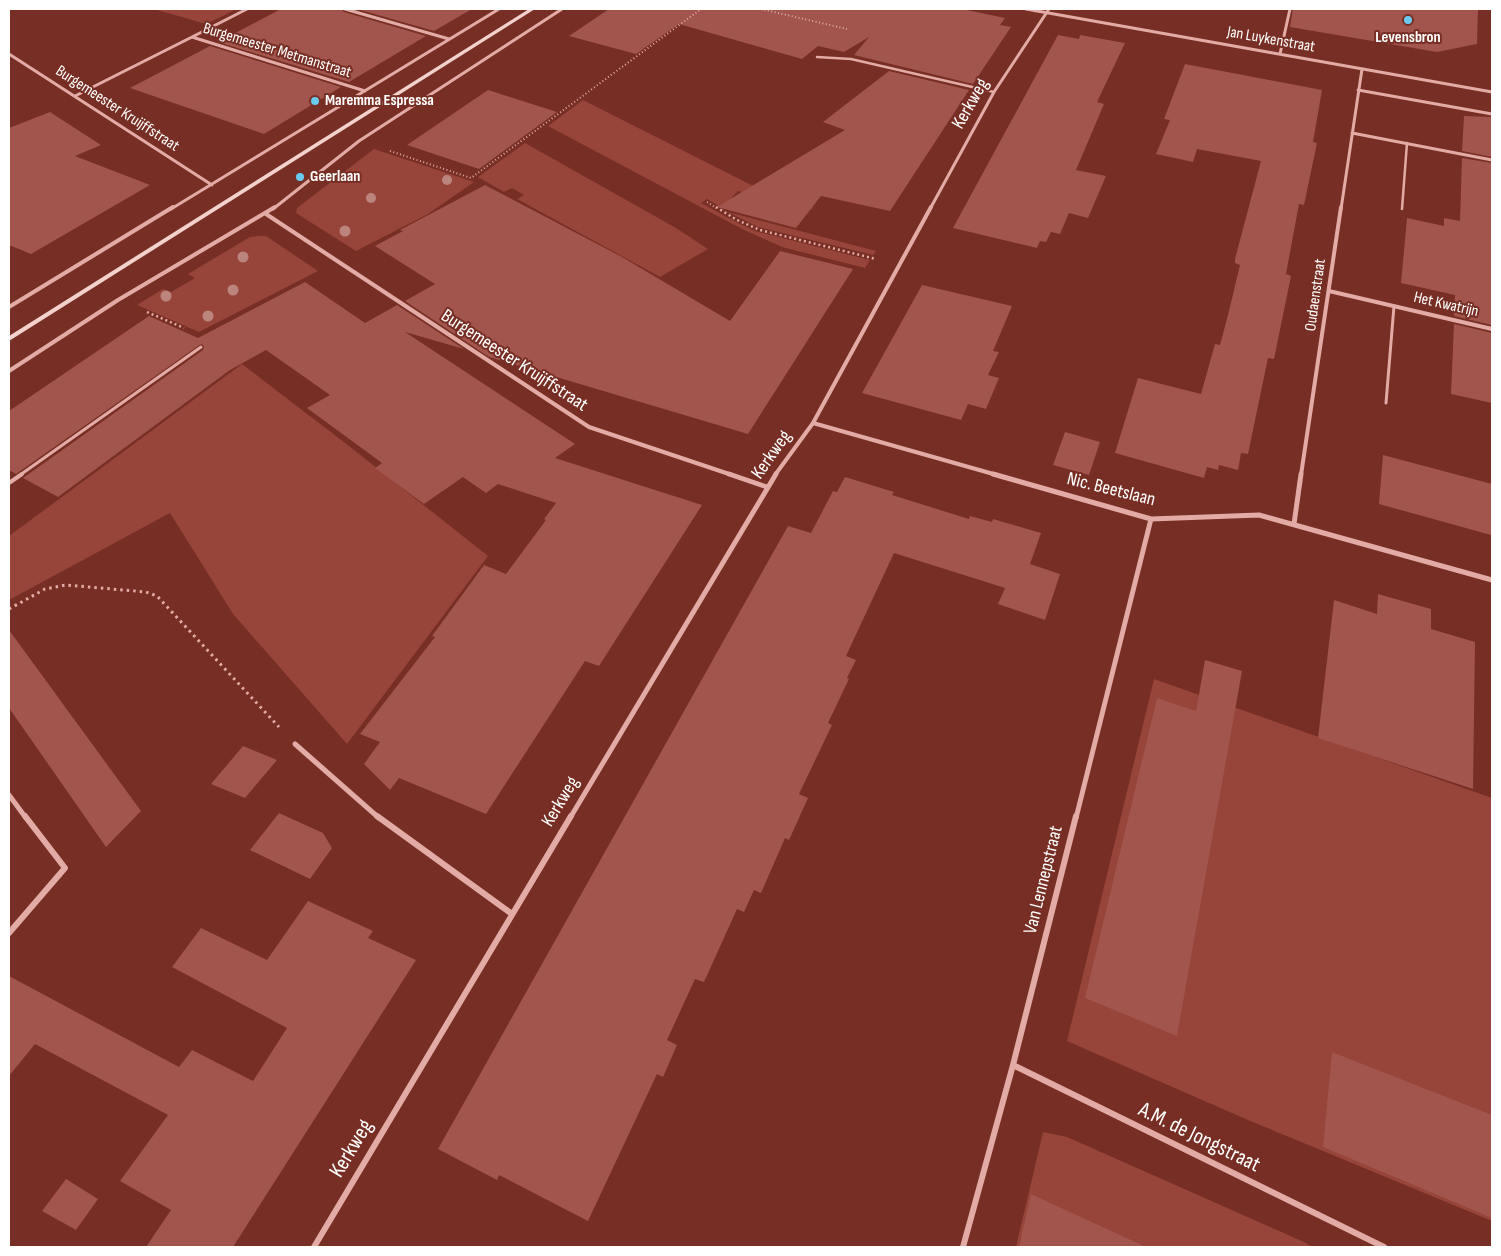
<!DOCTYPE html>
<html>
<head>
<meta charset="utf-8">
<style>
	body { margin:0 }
	#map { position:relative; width:1501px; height:1256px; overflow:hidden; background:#772e24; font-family:"Sofia Sans Condensed",sans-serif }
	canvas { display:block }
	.frame { position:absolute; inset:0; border:10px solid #fff; pointer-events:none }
</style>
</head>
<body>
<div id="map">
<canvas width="1501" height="1256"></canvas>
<div class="frame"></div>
</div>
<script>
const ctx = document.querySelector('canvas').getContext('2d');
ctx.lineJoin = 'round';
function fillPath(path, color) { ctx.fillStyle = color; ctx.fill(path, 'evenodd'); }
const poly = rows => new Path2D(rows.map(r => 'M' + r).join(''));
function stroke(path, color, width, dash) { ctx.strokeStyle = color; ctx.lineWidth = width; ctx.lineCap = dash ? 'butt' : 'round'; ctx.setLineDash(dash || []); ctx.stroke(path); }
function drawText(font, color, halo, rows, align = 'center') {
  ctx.font = font + ' "Sofia Sans Condensed",sans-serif'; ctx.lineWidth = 4; ctx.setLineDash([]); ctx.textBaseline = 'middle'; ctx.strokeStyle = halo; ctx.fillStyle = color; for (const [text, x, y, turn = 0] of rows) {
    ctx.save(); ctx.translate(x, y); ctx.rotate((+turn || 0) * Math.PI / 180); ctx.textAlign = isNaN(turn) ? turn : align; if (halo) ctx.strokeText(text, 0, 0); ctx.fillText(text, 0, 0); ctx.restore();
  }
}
fillPath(poly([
	[154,9,237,9,206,24],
	[583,100,779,199,814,208,811,209,738,191,722,208,707,199,701,203,738,223,755,231,870,260,865,268,782,247,742,229,548,126],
	[525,143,676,228,708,249,660,277,517,199,524,195,512,188,504,192,478,177],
	[374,149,474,182,428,214,356,251,296,213,297,208],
	[728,212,876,251,873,255,758,227],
	[259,236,266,236,318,271,199,332,137,305,163,289,171,292,195,278,188,274,250,237],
	[242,364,349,446,488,556,347,744,233,614,170,513,9,600,9,536],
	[1154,679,1492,798,1492,1221,1248,1120,1067,1041],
	[1043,1132,1067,1137,1304,1242,1312,1247,1016,1247]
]), '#97443a');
fillPath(poly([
	[281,9,342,9,344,12,426,36,349,82,218,42],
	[357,9,472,9,434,31],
	[609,9,962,9,1005,18,1000,25,1011,27,973,84,854,55,869,37,844,52,818,46,802,59,679,24,636,54,569,36],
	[1293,9,1478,9,1477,44,1437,52,1290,27],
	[1058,35,1079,39,1080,35,1125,43,1097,102,1104,104,1076,170,1106,176,1088,218,1069,213,1060,234,1051,232,1046,242,1040,241,1037,248,953,228],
	[210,46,341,87,264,134,130,88],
	[1185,64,1322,90,1313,142,1317,143,1304,205,1299,204,1286,274,1291,276,1274,359,1268,358,1248,454,1241,453,1238,470,1219,465,1218,470,1207,467,1204,478,1115,453,1138,378,1201,394,1215,344,1220,345,1229,311,1240,265,1235,263,1235,259,1261,161,1197,149,1193,162,1156,154,1170,120,1164,119],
	[889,71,969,90,890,211,821,196,796,228,717,207,845,130,823,122],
	[488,90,557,112,479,169,407,145],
	[50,112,101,145,75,156,150,185,31,254,9,245,9,128],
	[1464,116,1492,117,1492,157,1462,151],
	[1462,158,1492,163,1492,325,1454,316,1455,295,1401,283,1407,218,1444,226,1444,218,1460,221],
	[485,185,622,257,730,321,780,251,853,269,748,434,489,357,405,301,435,284,375,246,403,231,400,230],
	[305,282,365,323,397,305,464,349,405,332,575,444,555,458,702,505,599,666,585,661,486,814,399,778,390,790,364,764,380,742,360,734,435,637,432,636,484,565,506,574,546,520,544,519,556,503,498,484,486,493,463,477,424,504,375,468,382,463,307,408,330,395,266,350,230,370,58,497,23,478,203,350,204,346,201,344,16,474,9,470,9,411,149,316,198,338],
	[922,285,1012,306,993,351,999,352,988,375,999,378,986,409,968,404,961,420,862,393],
	[1454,324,1492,333,1492,403,1451,394],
	[1065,432,1100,442,1089,475,1053,465],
	[1383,455,1492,484,1491,535,1379,504],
	[845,477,894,492,892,495,969,519,970,516,992,522,993,519,1041,533,1030,564,1060,574,1045,620,998,604,1005,588,894,553,846,656,856,660,847,678,849,679,828,723,832,725,799,794,808,798,789,840,785,838,761,893,754,890,744,912,737,909,704,982,695,979,667,1040,677,1045,663,1077,657,1074,588,1221,499,1175,497,1180,438,1149,788,526,811,533,833,491,837,492],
	[1378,594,1431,609,1431,629,1475,642,1473,789,1318,738,1334,600,1377,614],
	[9,630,141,811,106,847,9,708],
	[1205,660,1242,671,1177,1036,1085,998,1157,698,1196,711],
	[243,746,277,760,245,798,211,784],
	[279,813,323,833,332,848,310,879,250,850],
	[308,901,373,931,368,938,416,960,233,1247,146,1247,171,1210,120,1181,168,1115,35,1044,9,1076,9,976,179,1067,192,1050,253,1081,287,1028,172,967,201,928,267,960],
	[1332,1052,1492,1115,1492,1218,1323,1147],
	[66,1179,98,1199,76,1230,42,1211],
	[1031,1194,1146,1247,1019,1247]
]), '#a1554c');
stroke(poly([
	[761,9,847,29],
	[390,151,471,178,701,9],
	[707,202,718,209]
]), '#e3aba5', 2, [1, 2.5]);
stroke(poly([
	[716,207,737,220,760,230,876,259],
	[147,312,184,328]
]), '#e3aba5', 2.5, [2, 3]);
stroke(poly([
	[9,609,45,589,66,585,146,592,157,596,279,727]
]), '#e3aba5', 3, [2.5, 4]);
stroke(poly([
	[817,57,851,59,994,92],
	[1402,209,1407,143]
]), '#e3aba5', 2.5);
stroke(poly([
	[1386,403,1394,306],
	[20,475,201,347]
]), '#e3aba5', 3);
stroke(poly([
	[9,483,22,474]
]), '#e3aba5', 4);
stroke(poly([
	[345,9,449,39],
	[1026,9,1492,92],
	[192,37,247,9],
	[9,54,212,185],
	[1280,54,1290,9],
	[1358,90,1492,114],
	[75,96,192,37,365,91],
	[1352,133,1492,160],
	[171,209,499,9],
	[273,209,359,141,562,9],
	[930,209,994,92,1049,9],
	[1341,209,1362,69]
]), '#e3aba5', 3);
stroke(poly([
	[266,214,589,427,732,475],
	[1329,291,1492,329],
	[9,307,173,207],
	[9,371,118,300,275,207],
	[813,423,997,475],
	[775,475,813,423,931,207],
	[1301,475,1341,207]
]), '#e3aba5', 4);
stroke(poly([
	[729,474,767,487],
	[993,474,1151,519,1259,515,1492,580],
	[1294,524,1301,474],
	[295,744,379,818],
	[9,795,26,818],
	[570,818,776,474],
	[1076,818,1151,519]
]), '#e3aba5', 5);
stroke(poly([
	[377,816,512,914],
	[9,933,65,868,25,816],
	[1013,1065,1384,1247],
	[314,1247,571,816],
	[963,1247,1013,1065,1076,816]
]), '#e3aba5', 6);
fillPath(poly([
	[529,9,535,9,9,341,9,336,529,9]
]), '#f3d2ce');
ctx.fillStyle = '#bb857e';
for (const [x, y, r] of [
	[447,180,5],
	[371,198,5],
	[345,231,5.5],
	[243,257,5.5],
	[233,290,5.5],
	[166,296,5.5],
	[208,316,5.5]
]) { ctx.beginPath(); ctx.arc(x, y, r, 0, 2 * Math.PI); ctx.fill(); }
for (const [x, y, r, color] of [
	[1408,20,5,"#69caed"],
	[315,101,5,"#69caed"],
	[300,177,5,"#69caed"]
]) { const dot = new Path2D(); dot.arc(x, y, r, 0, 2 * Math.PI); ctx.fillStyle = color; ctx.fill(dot); stroke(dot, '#772e24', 2); }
drawText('bold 16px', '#fff', '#772e24', [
	["Levensbron",1408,38,"center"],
	["Maremma Espressa",325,101],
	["Geerlaan",310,177]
], 'left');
drawText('16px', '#fff', '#772e24', [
	["Jan Luykenstraat",1271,40,10],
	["Burgemeester Metmanstraat",277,51,17],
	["Burgemeester Kruijffstraat",117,109,33],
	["Oudaenstraat",1316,295,-82],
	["Het Kwatrijn",1446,305,13]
]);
drawText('19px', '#fff', '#772e24', [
	["Kerkweg",971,104,-60],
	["Burgemeester Kruijffstraat",514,361,33],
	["Kerkweg",772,455,-55],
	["Nic. Beetslaan",1111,490,14],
	["Kerkweg",561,802,-59],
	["Van Lennepstraat",1044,880,-76]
]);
drawText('22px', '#fff', '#772e24', [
	["A.M. de Jongstraat",1199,1138,26],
	["Kerkweg",352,1149,-59]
]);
</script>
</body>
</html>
